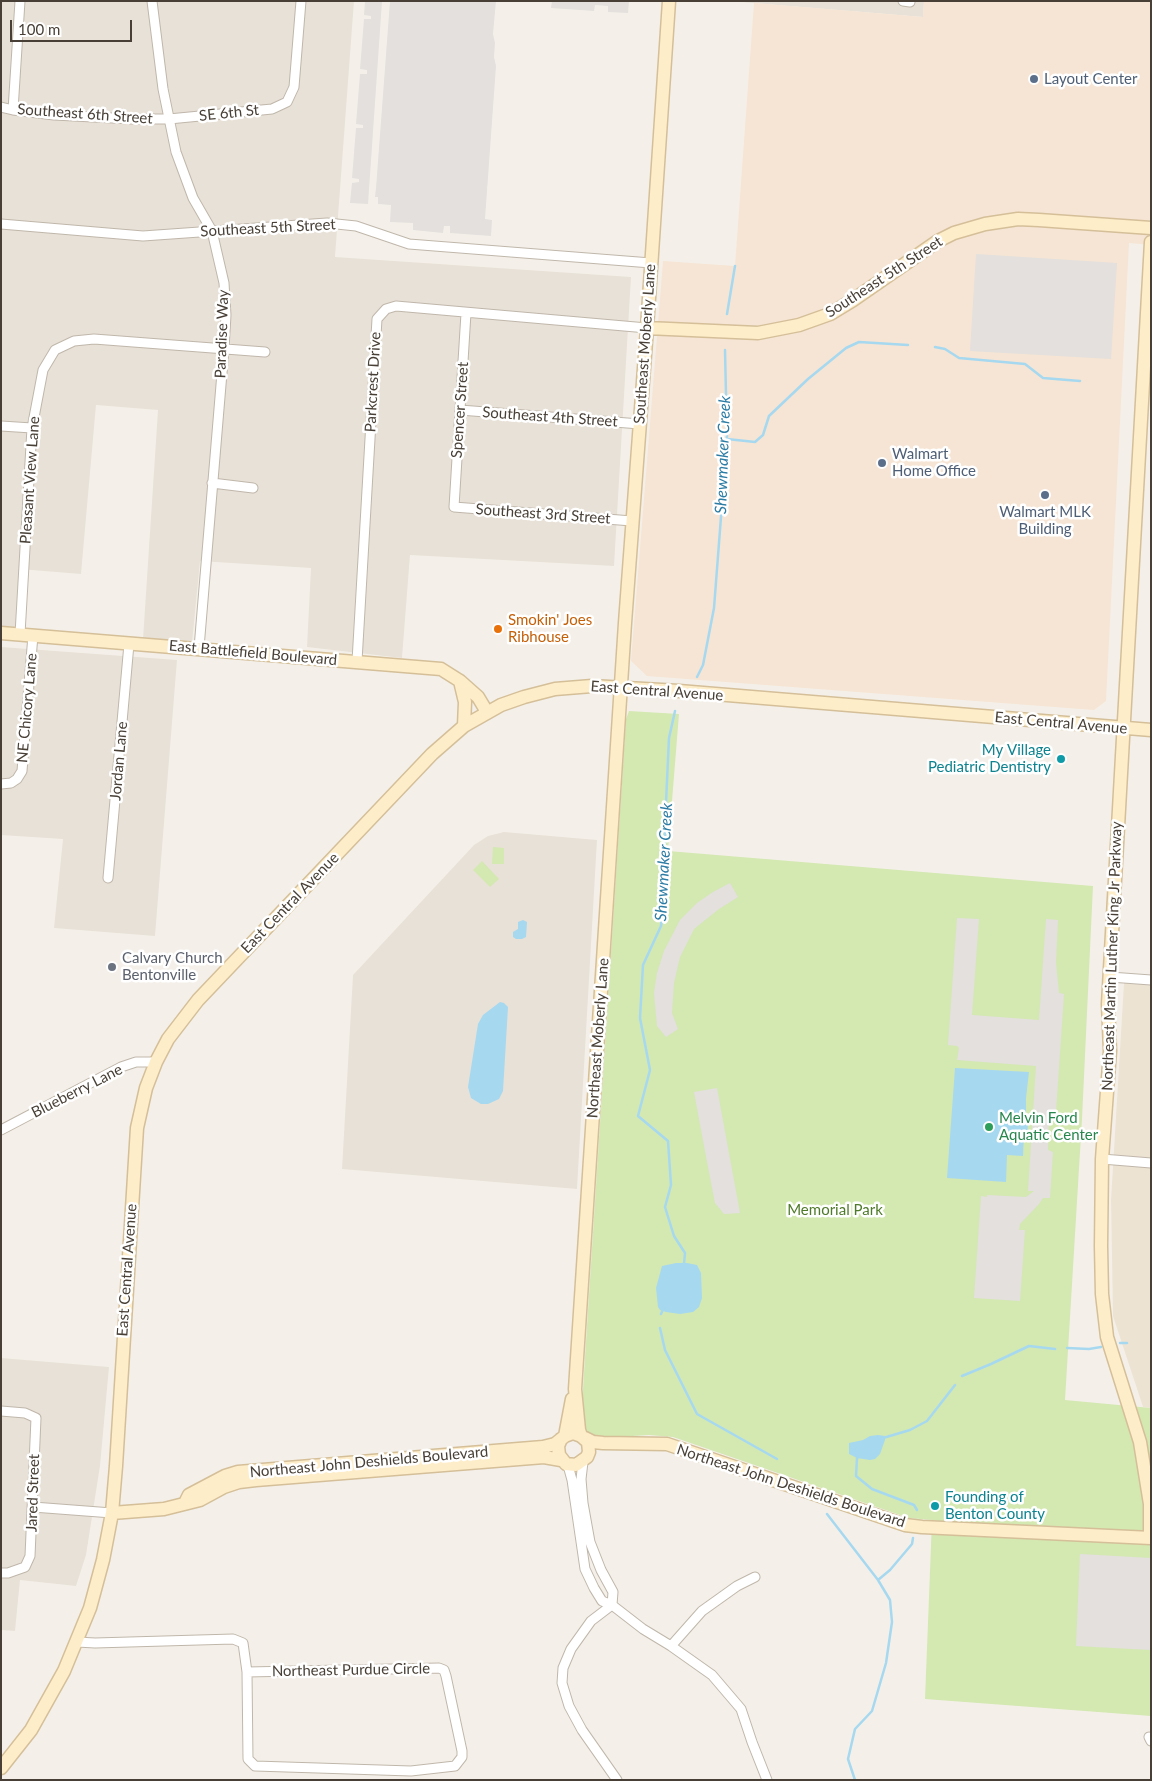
<!DOCTYPE html>
<html>
<head>
<meta charset="utf-8">
<style>
	body { margin:0 }
	#map { position:relative; width:1152px; height:1781px; overflow:hidden; background:#f4f0e9; font-family:Lato,sans-serif }
	canvas { display:block }
	.frame { position:absolute; inset:0; border:2px solid #484037; pointer-events:none }
	.scale { position:absolute; left:10px; top:20px; width:122px; height:22px; box-sizing:border-box; border:2px solid #484037; border-top:0; padding-left:6px; font-size:15px; line-height:18px; white-space:nowrap; color:#484037; -webkit-text-stroke:4px #fff; paint-order:stroke }
</style>
</head>
<body>
<div id="map">
<canvas width="1152" height="1781"></canvas>
<div class="frame"></div>
<div class="scale">100 m</div>
</div>
<script>
const ctx = document.querySelector('canvas').getContext('2d');
ctx.lineJoin = 'round';
function fillPath(path, color) { ctx.fillStyle = color; ctx.fill(path, 'evenodd'); }
const poly = rows => new Path2D(rows.map(r => 'M' + r).join(''));
function stroke(path, color, width, dash) { ctx.strokeStyle = color; ctx.lineWidth = width; ctx.lineCap = dash ? 'butt' : 'round'; ctx.setLineDash(dash || []); ctx.stroke(path); }
function drawText(font, color, halo, rows, align = 'center') {
  ctx.font = font + ' Lato,sans-serif'; ctx.lineWidth = 5; ctx.setLineDash([]); ctx.textBaseline = 'middle'; ctx.strokeStyle = halo; ctx.fillStyle = color; for (const [text, x, y, turn = 0] of rows) {
    ctx.save(); ctx.translate(x, y); ctx.rotate((+turn || 0) * Math.PI / 180); ctx.textAlign = isNaN(turn) ? turn : align; if (halo) ctx.strokeText(text, 0, 0); ctx.fillText(text, 0, 0); ctx.restore();
  }
}
fillPath(poly([
	[1,1,354,1,335,257,631,277,614,566,410,555,402,658,307,647,311,568,200,561,192,643,143,639,158,410,96,405,81,574,19,569,17,629,1,628],
	[729,1,924,1,923,17],
	[1,647,177,660,155,936,54,928,63,839,1,835],
	[504,832,597,840,577,1189,342,1169,353,975,474,845,488,836],
	[1,1358,109,1367,100,1466,86,1555,76,1586,20,1580,15,1631,1,1630]
]), '#e8e1d7');
fillPath(poly([
	[924,1,1151,1,1151,245,1129,243,1106,701,1094,710,647,676,631,661,663,261,735,266,754,3,923,17]
]), '#f6e5d4');
fillPath(poly([
	[1124,983,1151,984,1151,1408,1143,1407,1113,1316,1111,1200]
]), '#ede3d3');
fillPath(poly([
	[629,711,679,714,668,851,1093,886,1082,1119,1065,1400,1151,1408,1151,1716,925,1699,932,1520,909,1518,900,1515,673,1437,649,1435,601,1438,590,1435,584,1430,581,1420,626,719],
	[493,847,504,848,504,864,492,864],
	[482,861,499,879,490,887,473,870]
]), '#d4e8b2');
fillPath(poly([
	[365,1,382,1,368,204,350,203,352,183,359,182,359,179,352,178,356,128,363,128,363,125,356,124,360,74,367,74,367,70,360,69,364,19,371,19,371,16,364,15],
	[390,1,496,1,493,34,495,43,494,57,496,66,485,219,492,220,491,236,450,233,450,226,444,226,443,233,413,230,413,223,390,222,391,205,378,204,378,197,375,197,376,188],
	[552,1,629,1,628,13,608,12,608,6,595,5,594,11,551,8],
	[976,254,1117,263,1111,359,970,351],
	[730,883,738,897,719,909,694,929,680,957,674,983,672,1013,678,1029,666,1037,657,1026,654,993,657,973,664,951,680,920,697,903,713,892],
	[957,918,979,919,972,1015,1039,1020,1046,919,1058,920,1056,963,1059,993,1064,994,1056,1112,1050,1112,1049,1115,1048,1150,1053,1152,1050,1198,1043,1198,1039,1204,1020,1224,1019,1230,1025,1230,1020,1301,974,1298,981,1196,987,1197,987,1195,1026,1197,1034,1191,1028,1191,1036,1066,957,1060,959,1048,957,1046,948,1045],
	[717,1088,740,1213,724,1214,715,1203,708,1167,694,1092],
	[1080,1554,1151,1558,1151,1650,1076,1646]
]), '#e3e0dd');
fillPath(poly([
	[523,920,527,922,526,937,522,939,516,939,513,937,513,932,518,929,518,922],
	[500,1002,504,1003,508,1007,503,1091,499,1099,488,1104,481,1104,471,1098,468,1087,478,1024,483,1015],
	[955,1068,1029,1072,1026,1098,1026,1124,1028,1124,1027,1134,1024,1134,1023,1156,1007,1155,1006,1182,947,1178],
	[676,1263,687,1263,697,1265,701,1273,702,1298,699,1307,693,1312,680,1314,666,1312,660,1310,658,1307,656,1288,662,1266],
	[878,1435,885,1436,885,1440,880,1454,875,1459,870,1460,857,1458,849,1454,849,1443,863,1440,870,1436]
]), '#a6d8f0');
stroke(poly([
	[727,314,735,266],
	[935,347,945,349,959,358,1025,364,1043,378,1080,381],
	[727,439,755,442,763,435,769,416,808,379,846,348,859,342,908,345],
	[697,677,703,665,714,608,727,439,725,350],
	[675,711,669,738,665,824,665,893,661,926,643,965,640,1018,650,1070,638,1116,668,1141,671,1185,665,1207,674,1236,685,1253,684,1264],
	[661,1314,664,1307],
	[660,1328,665,1350,697,1414,777,1459],
	[1120,1343,1127,1343],
	[1067,1348,1089,1349,1101,1347],
	[962,1376,991,1364,1029,1346,1055,1349],
	[883,1438,910,1430,927,1421,955,1385],
	[859,1457,857,1458,856,1476,872,1489,914,1505,917,1510],
	[827,1514,878,1580,890,1600,892,1622,886,1663,872,1711,855,1729,848,1759,855,1780],
	[878,1580,890,1570,912,1544,913,1538]
]), '#a6d8f0', 2.5);
const street = poly([
	[152,1,163,89,176,152,193,198,212,231,224,283,226,315,224,349,199,648],
	[903,1,910,2],
	[1,107,13,110,54,115,132,119,169,119,272,109,287,102,294,87,301,1],
	[13,110,20,1],
	[1,224,143,236,327,223,356,226,409,244,651,263],
	[466,313,454,507,632,521],
	[460,410,640,424],
	[1,426,32,428],
	[212,483,253,488],
	[20,634,32,428,43,370,55,350,74,341,94,339,265,352],
	[357,661,377,319,386,309,396,306,647,328],
	[1,784,11,783,17,779,22,771,33,635],
	[108,878,129,644],
	[1110,977,1151,980],
	[1,1130,121,1067,136,1062,156,1062],
	[1102,1159,1151,1163],
	[1,1411,25,1413,36,1418,30,1556,25,1567,8,1573,1,1573],
	[583,1462,581,1479,583,1503,590,1542,601,1570,613,1592,612,1605],
	[566,1464,569,1469,572,1480,585,1569,594,1588,602,1601,612,1605,643,1629,671,1646,712,1675,741,1709,752,1742,767,1780],
	[33,1507,112,1513],
	[612,1605,591,1621,571,1649,563,1668,562,1683,569,1706,582,1730,617,1780],
	[77,1642,95,1643,233,1639,243,1643,247,1672,248,1759,255,1766,411,1771,455,1766,462,1757,462,1751,446,1676,444,1670,439,1668,247,1672],
	[671,1646,702,1611,737,1586,755,1577],
	[1149,1737,1151,1741]
]);
const secondary = poly([
	[647,328,758,333,799,325,830,314,853,300,938,241,954,233,985,224,1018,219,1039,220,1151,228],
	[1,633,441,669,460,681,478,697,487,712],
	[460,681,465,702,464,726],
	[565,1436,572,1399],
	[581,1436,579,1430,575,1389,625,623,647,328,669,1],
	[585,1438,593,1442,603,1443,667,1444,905,1525,922,1527,1151,1538],
	[185,1503,189,1495,225,1476,238,1472,543,1447,555,1444,565,1436,573,1433,581,1436,588,1442,589,1452,587,1457,576,1465,566,1464,559,1455,558,1446,561,1439],
	[112,1513,164,1509,200,1500,224,1487,239,1482,256,1480,544,1457,561,1460],
	[1150,1538,1150,1504,1140,1442,1107,1337,1102,1294,1101,1246,1102,1159,1110,1051,1108,1004,1151,242],
	[1,1768,31,1730,64,1671,90,1608,103,1560,112,1513,116,1466,137,1128,146,1088,156,1062,168,1039,198,1000,432,754,464,726,501,705,524,697,555,689,592,686,679,691,1151,730]
]);
stroke(street, '#c0b7ab', 11);
stroke(secondary, '#d4bf99', 15);
stroke(street, '#fff', 9);
stroke(secondary, '#feedc9', 12);
for (const [x, y, r, color] of [
	[1034,79,5,"#5c6f8a"],
	[882,463,5,"#5c6f8a"],
	[1045,495,5,"#5c6f8a"],
	[498,629,5,"#e8710a"],
	[1061,759,5,"#0f9aa8"],
	[112,967,5,"#6b7280"],
	[989,1127,5,"#2e9e5b"],
	[935,1506,5,"#0f9aa8"]
]) { const dot = new Path2D(); dot.arc(x, y, r, 0, 2 * Math.PI); ctx.fillStyle = color; ctx.fill(dot); stroke(dot, '#fff', 2); }
drawText('15px', '#4e5e75', '#fff', [
	["Layout Center",1044,79],
	["Walmart",892,454],
	["Home Office",892,471],
	["Walmart MLK",1045,512,"center"],
	["Building",1045,529,"center"]
], 'left');
drawText('15px', '#484037', '#fff', [
	["SE 6th St",229,113,-6],
	["Southeast 6th Street",85,114,4],
	["Southeast 5th Street",268,228,-3],
	["Southeast 5th Street",884,277,-33],
	["Paradise Way",222,334,-88],
	["Southeast Moberly Lane",645,344,-86],
	["Parkcrest Drive",373,382,-87],
	["Spencer Street",460,410,-86],
	["Southeast 4th Street",550,417,4],
	["Pleasant View Lane",30,480,-86],
	["Southeast 3rd Street",543,514,4],
	["East Battlefield Boulevard",253,653,5],
	["East Central Avenue",657,691,4],
	["NE Chicory Lane",27,708,-85],
	["East Central Avenue",1061,723,5],
	["Jordan Lane",119,761,-85],
	["East Central Avenue",290,903,-46],
	["Northeast Martin Luther King Jr Parkway",1112,956,-88],
	["Northeast Moberly Lane",598,1038,-86],
	["Blueberry Lane",77,1091,-27],
	["East Central Avenue",127,1270,-86],
	["Northeast John Deshields Boulevard",369,1462,-5],
	["Northeast John Deshields Boulevard",791,1486,18],
	["Jared Street",33,1493,-88],
	["Northeast Purdue Circle",351,1670,-1]
]);
drawText('15px', '#c56008', '#fff', [
	["Smokin' Joes",508,620],
	["Ribhouse",508,637]
], 'left');
drawText('15px', '#0d838f', '#fff', [
	["My Village",1051,750],
	["Pediatric Dentistry",1051,767],
	["Founding of",945,1497,"left"],
	["Benton County",945,1514,"left"]
], 'right');
drawText('15px', '#5b616d', '#fff', [
	["Calvary Church",122,958],
	["Bentonville",122,975]
], 'left');
drawText('15px', '#27864d', '#fff', [
	["Melvin Ford",999,1118],
	["Aquatic Center",999,1135]
], 'left');
drawText('15px', '#4f7a2a', '#fff', [
	["Memorial Park",835,1210]
]);
drawText('italic 16px', '#2d7ca4', '#fff', [
	["Shewmaker Creek",723,455,-88],
	["Shewmaker Creek",664,862,-87]
]);
</script>
</body>
</html>
